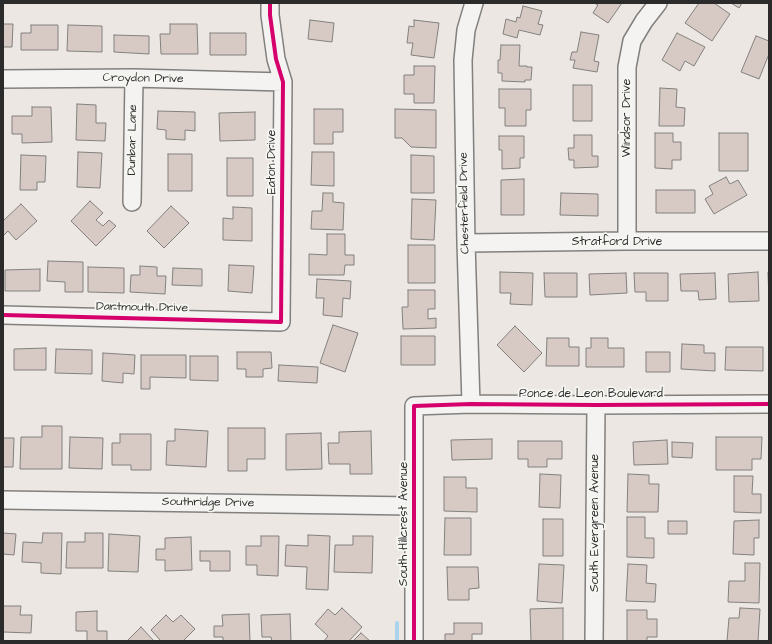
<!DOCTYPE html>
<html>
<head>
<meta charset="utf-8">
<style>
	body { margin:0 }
	#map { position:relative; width:772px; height:644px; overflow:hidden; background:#ede7e3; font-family:"Architects Daughter",sans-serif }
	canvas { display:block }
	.frame { position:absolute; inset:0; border:4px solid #2b2b2b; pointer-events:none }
</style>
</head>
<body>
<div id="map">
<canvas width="772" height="644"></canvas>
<div class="frame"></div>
</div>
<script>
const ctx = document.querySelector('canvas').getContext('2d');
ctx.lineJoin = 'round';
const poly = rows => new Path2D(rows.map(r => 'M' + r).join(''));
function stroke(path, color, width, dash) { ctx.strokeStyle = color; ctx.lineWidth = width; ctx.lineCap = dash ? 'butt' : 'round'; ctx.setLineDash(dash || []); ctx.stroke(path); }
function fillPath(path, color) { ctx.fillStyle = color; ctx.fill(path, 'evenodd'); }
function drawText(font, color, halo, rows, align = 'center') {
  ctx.font = font + ' "Architects Daughter",sans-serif'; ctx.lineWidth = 3.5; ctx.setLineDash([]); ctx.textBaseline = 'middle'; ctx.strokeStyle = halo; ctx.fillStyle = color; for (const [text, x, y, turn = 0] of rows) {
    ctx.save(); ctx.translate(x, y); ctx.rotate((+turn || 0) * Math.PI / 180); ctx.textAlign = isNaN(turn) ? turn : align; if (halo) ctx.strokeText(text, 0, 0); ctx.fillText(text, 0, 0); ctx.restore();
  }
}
stroke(poly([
	[397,623,397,641]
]), '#abd3eb', 4);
const building = poly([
	[594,3,622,3,608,23,593,13,598,5,594,3],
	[699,3,714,3,730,14,712,41,685,23,699,3],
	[731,3,742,3,739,8,731,3],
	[523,6,542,11,538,24,543,25,540,35,519,30,517,38,503,34,506,19,516,22,517,17,520,18,523,6],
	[310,20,334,23,332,42,308,39,310,20],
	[414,20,439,23,434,58,411,55,413,43,407,43,409,26,414,27,414,20],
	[3,24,13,24,12,47,3,47,3,24],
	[170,24,197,24,198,54,161,54,160,34,170,34,170,24],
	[31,25,58,25,58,50,21,50,21,33,31,33,31,25],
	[68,25,102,26,102,52,67,51,68,25],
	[581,32,599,35,594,61,599,62,597,72,573,68,575,60,570,60,572,52,577,52,581,32],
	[210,33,246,33,246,55,210,55,210,33],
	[677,33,705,47,694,66,685,61,680,71,662,60,677,33],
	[114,35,149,36,149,54,114,52,114,35],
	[756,36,769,41,769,54,759,79,741,72,756,36],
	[501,45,520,45,519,66,527,66,527,67,532,67,531,80,525,80,525,82,502,81,502,73,498,73,498,60,500,60,501,45],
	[414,66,435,66,434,103,414,103,414,94,404,94,404,75,414,75,414,66],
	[573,85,592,85,592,121,573,121,573,85],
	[660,88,677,89,676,107,685,108,684,126,659,126,660,88],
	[499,89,531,89,531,110,526,110,526,126,505,126,505,108,499,108,499,89],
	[77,104,96,105,96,123,106,123,105,141,76,140,77,104],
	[32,107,51,107,52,142,22,143,22,134,12,134,12,116,32,116,32,107],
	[314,109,343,109,343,132,333,132,333,144,314,144,314,109],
	[395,109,436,110,436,148,411,147,402,138,395,138,395,109],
	[158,111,195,112,195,131,185,130,185,140,166,139,166,130,157,129,158,111],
	[255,112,255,140,220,141,219,113,255,112],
	[655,133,673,133,673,142,681,142,681,160,672,160,672,169,655,168,655,133],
	[719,133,748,133,748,171,719,171,719,133],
	[574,135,592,135,592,156,598,156,598,167,574,168,574,160,569,160,568,148,574,148,574,135],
	[499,136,524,136,524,158,520,158,520,168,502,169,502,150,499,150,499,136],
	[78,152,102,153,100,188,77,187,78,152],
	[312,152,334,152,334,186,311,185,312,152],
	[168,154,192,154,192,191,168,191,168,154],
	[21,155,46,156,45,182,37,182,37,190,20,190,21,155],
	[411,155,434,156,434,193,411,193,411,155],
	[227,158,253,158,253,196,227,196,227,158],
	[726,177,730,184,738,180,747,195,714,214,705,199,713,194,709,186,726,177],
	[524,179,524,215,501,215,501,180,524,179],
	[656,190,695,190,695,213,656,213,656,190],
	[323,193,333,193,333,202,344,203,343,230,311,229,312,211,322,211,323,193],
	[561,193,598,194,598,216,560,215,561,193],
	[412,199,436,200,434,240,411,239,412,199],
	[90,201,103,213,96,220,103,226,109,220,116,226,96,246,71,221,90,201],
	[21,204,37,221,16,240,8,231,3,236,3,221,21,204],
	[171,206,189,223,164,248,147,231,171,206],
	[233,207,252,208,252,241,223,240,223,218,233,219,233,207],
	[327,234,345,234,345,255,354,255,354,265,345,265,344,275,309,275,309,254,327,255,327,234],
	[408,245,435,245,435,283,408,283,408,245],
	[48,261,83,262,83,292,65,292,65,282,47,281,48,261],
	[229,265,254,266,252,293,228,291,229,265],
	[140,266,157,267,157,276,166,276,165,294,130,292,131,275,140,275,140,266],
	[88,267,124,268,124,293,88,292,88,267],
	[173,268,202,269,202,286,172,285,173,268],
	[40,269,40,291,5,291,5,270,40,269],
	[500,272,533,273,532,305,510,304,511,293,500,293,500,272],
	[758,272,759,301,729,302,728,274,758,272],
	[544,273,577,273,577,297,545,297,544,273],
	[626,273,627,293,590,295,589,274,626,273],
	[634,273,668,273,668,301,646,301,646,292,635,292,634,273],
	[715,273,716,299,699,300,698,291,681,291,680,274,715,273],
	[768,273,769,273,769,300,768,273],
	[317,279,351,281,350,299,343,298,342,317,323,315,324,298,316,298,317,279],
	[408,290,435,290,435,309,428,309,428,319,436,318,436,328,403,329,402,307,408,307,408,290],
	[333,325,358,333,345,372,320,363,333,325],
	[515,326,542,353,524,372,497,345,515,326],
	[401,336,435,336,435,365,401,365,401,336],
	[547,338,569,338,569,347,579,347,579,366,546,366,547,338],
	[591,338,608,338,608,348,624,348,624,367,586,367,586,348,591,348,591,338],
	[682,344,704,345,704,353,715,353,715,371,681,369,682,344],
	[726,347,763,347,763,371,725,370,726,347],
	[46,348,46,370,14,370,14,349,46,348],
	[56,349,92,350,92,374,55,373,56,349],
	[237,352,271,352,272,368,263,369,263,377,246,377,246,369,237,369,237,352],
	[646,352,670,352,670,372,646,372,646,352],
	[103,353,135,355,134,374,123,373,123,383,102,381,103,353],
	[141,355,186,355,186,378,150,377,150,389,141,389,141,355],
	[190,356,218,356,218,381,190,380,190,356],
	[279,365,318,367,317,383,278,381,279,365],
	[42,426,62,426,62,469,20,469,21,437,42,437,42,426],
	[228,428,265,428,265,459,247,459,247,471,228,471,228,428],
	[175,429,208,431,206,467,166,465,167,441,175,441,175,429],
	[371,431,372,474,350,474,350,464,329,464,328,443,339,443,339,432,371,431],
	[321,433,322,469,286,470,286,434,321,433],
	[120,434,151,434,151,470,131,470,131,465,112,465,112,443,120,443,120,434],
	[70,437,103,438,102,469,69,468,70,437],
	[716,437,762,437,761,459,752,459,752,470,716,470,716,437],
	[3,438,14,438,13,467,3,467,3,438],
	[492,439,492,459,452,460,451,440,492,439],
	[667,440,668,464,634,465,633,442,667,440],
	[518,441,562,441,562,459,547,459,547,467,528,467,528,459,518,459,518,441],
	[672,442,693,443,692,458,672,457,672,442],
	[540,474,561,475,560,508,539,507,540,474],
	[628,474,649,475,649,484,659,484,658,512,627,512,628,474],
	[734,476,753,476,752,494,761,494,761,513,734,512,734,476],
	[444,477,466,477,466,488,477,488,477,512,444,511,444,477],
	[627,517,645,517,645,538,654,538,654,558,627,557,627,517],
	[445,518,471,518,471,555,444,555,445,518],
	[543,519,563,519,563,556,543,556,543,519],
	[759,520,759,538,754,538,754,555,733,554,734,521,759,520],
	[668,521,687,521,687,534,668,534,668,521],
	[3,533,16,534,14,555,3,554,3,533],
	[43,533,62,533,61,574,41,573,41,563,22,562,23,542,42,543,43,533],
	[85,533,103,533,103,568,66,568,67,542,85,542,85,533],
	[109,534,140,536,138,572,108,571,109,534],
	[308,535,330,536,328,590,306,589,307,567,285,566,286,545,308,546,308,535],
	[261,536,279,536,278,576,257,575,257,565,246,565,246,546,261,546,261,536],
	[353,536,373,536,372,573,334,572,335,545,353,545,353,536],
	[191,537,192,570,165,571,165,560,156,560,156,549,165,549,165,538,191,537],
	[200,551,230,551,230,571,210,571,210,561,200,561,200,551],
	[745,563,760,563,759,603,728,602,729,581,745,581,745,563],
	[539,564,564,565,562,603,537,601,539,564],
	[628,564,647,565,646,583,656,584,655,602,626,601,628,564],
	[447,567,478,567,479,588,469,589,469,600,448,600,447,567],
	[3,606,21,606,20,615,32,615,31,633,3,632,3,606],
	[342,608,362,627,349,641,324,641,328,636,315,624,328,609,335,615,342,608],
	[563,608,563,641,531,641,530,609,563,608],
	[740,608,760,609,758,641,727,641,729,618,739,618,740,608],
	[627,610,647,610,647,619,657,619,657,637,647,637,647,641,627,641,627,610],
	[97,611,97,631,107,631,107,641,87,641,87,631,76,631,76,612,97,611],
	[249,614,250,641,223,641,223,637,214,637,214,626,223,626,222,615,249,614],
	[290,614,291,641,272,641,271,637,262,637,261,615,290,614],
	[166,615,173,622,181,615,195,629,183,641,161,641,151,630,166,615],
	[454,623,482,623,482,634,472,634,472,641,445,641,445,634,454,634,454,623],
	[141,627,154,641,127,641,141,627],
	[361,633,370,641,353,641,361,633]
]);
fillPath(building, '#d7cac5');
stroke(building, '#82807e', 1);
const minor = poly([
	[3,79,134,78,283,82],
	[132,202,134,78],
	[627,241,627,67,632,41,644,21,658,3],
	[466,243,627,241,769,241],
	[3,315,281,322,283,82,276,59,270,15,270,3],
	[471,404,466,243,463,60,466,30,474,3],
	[3,500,413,506],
	[414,641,414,406,471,404,596,405,769,404],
	[594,641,596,405]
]);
stroke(minor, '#82807e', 20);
stroke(minor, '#f4f3f1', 17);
stroke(poly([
	[3,315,281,322,283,82,276,59,270,15,270,3],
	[414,641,414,406,471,404,596,405,769,404]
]), '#d6006c', 4);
drawText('12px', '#2b2b2b', '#f6f6f2', [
	["Croydon Drive",143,79,1],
	["Windsor Drive",627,118,-90],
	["Dunbar Lane",133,140,-89],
	["Eaton Drive",272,162,-90],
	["Chesterfield Drive",465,203,-91],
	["Stratford Drive",617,242],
	["Dartmouth Drive",142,308,1],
	["Ponce de Leon Boulevard",591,394],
	["Southridge Drive",208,503,1],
	["South Evergreen Avenue",595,523,-90],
	["South Hillcrest Avenue",404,524,-90]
]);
</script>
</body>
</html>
